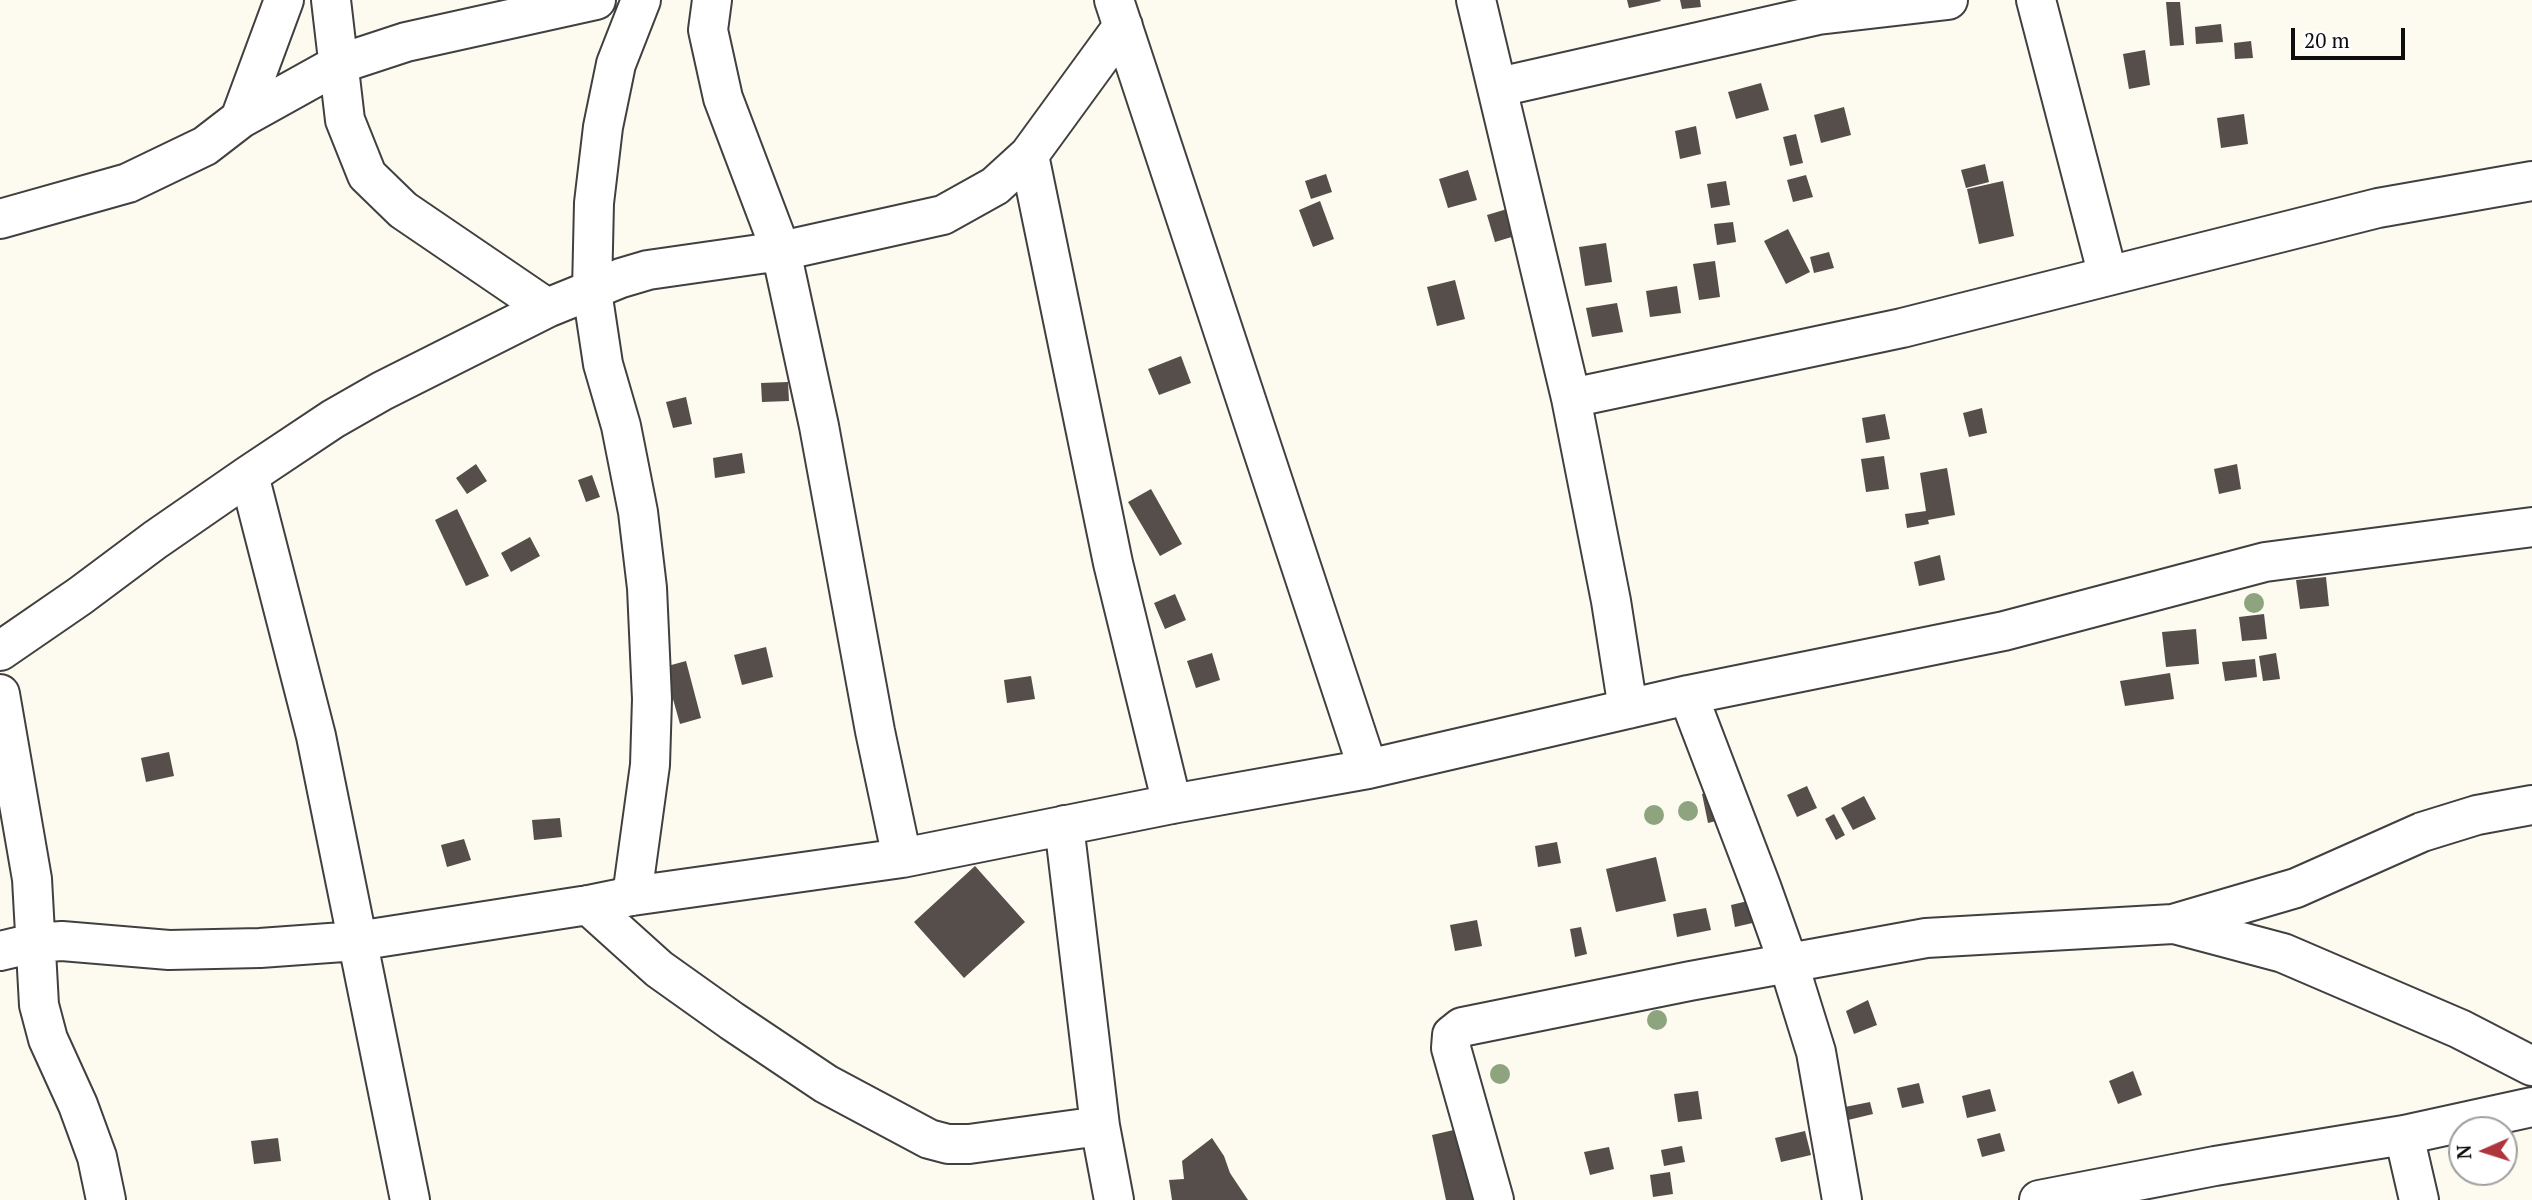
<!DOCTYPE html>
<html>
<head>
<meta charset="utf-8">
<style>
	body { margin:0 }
	#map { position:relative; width:2532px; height:1200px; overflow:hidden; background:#fdfaef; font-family:"PT Serif",serif }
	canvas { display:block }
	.north { position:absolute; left:2448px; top:1116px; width:70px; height:70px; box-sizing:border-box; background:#fff; border:2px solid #9e9e9e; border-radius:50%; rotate:267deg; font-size:19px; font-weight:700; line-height:28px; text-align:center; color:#0d0d0d }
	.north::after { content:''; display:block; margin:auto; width:24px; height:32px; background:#ae343d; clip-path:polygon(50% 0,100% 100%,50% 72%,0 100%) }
	.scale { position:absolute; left:2291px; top:28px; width:114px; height:32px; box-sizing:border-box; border:4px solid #0d0d0d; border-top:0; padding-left:9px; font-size:21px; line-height:24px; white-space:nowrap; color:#0d0d0d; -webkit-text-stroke:5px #fff; paint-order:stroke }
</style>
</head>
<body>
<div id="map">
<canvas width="2532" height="1200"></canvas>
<div class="north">N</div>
<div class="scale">20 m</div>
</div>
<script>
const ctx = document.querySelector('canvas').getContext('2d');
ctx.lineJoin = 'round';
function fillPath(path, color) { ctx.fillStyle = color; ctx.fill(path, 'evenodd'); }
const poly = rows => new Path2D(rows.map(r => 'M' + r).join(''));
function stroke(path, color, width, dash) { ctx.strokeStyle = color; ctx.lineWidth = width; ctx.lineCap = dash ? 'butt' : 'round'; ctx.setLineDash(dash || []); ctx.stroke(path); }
fillPath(poly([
	[1627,0,1660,0,1661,1,1629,8],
	[1680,0,1700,0,1701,7,1682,9],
	[2166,2,2180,2,2184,45,2170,46],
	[2221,24,2223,42,2196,44,2195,27],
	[2251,41,2253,58,2235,59,2234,43],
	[2145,50,2150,85,2129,89,2123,54],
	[1761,83,1769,110,1736,119,1728,92],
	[1844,107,1851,135,1821,143,1814,115],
	[2244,114,2248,144,2221,148,2217,118],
	[1696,126,1701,154,1680,159,1675,131],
	[1796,134,1803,163,1790,166,1783,137],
	[1985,164,1989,182,1966,188,1961,170],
	[1468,170,1477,200,1448,208,1439,179],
	[1326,174,1332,192,1311,199,1305,181],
	[1806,175,1813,197,1793,202,1787,180],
	[1726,181,1730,205,1711,208,1707,184],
	[2003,181,2014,236,1979,244,1967,189],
	[1320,201,1334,239,1313,247,1299,210],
	[1507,209,1515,236,1495,242,1487,215],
	[1733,222,1736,242,1717,245,1714,224],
	[1788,229,1810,272,1786,284,1764,241],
	[1606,243,1612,282,1585,286,1579,247],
	[1829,252,1834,268,1814,273,1810,257],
	[1715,261,1720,297,1699,300,1693,264],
	[1455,280,1465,319,1437,326,1427,287],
	[1677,286,1681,313,1650,317,1646,291],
	[1617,303,1623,332,1592,337,1586,308],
	[1181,356,1191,383,1159,395,1148,369],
	[788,382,789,401,762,402,761,383],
	[686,397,692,424,673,428,666,402],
	[1982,408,1987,433,1969,437,1963,413],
	[1885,414,1890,439,1866,443,1862,418],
	[742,453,745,473,715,478,713,458],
	[1884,456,1889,489,1866,492,1861,459],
	[476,464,487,481,467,494,456,478],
	[2237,464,2241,489,2219,494,2214,469],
	[1947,468,1955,515,1928,520,1929,524,1907,528,1905,514,1926,511,1920,473],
	[592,475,600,497,586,502,578,480],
	[1151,489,1182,544,1160,556,1128,502],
	[457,509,489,576,466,586,435,520],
	[530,537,540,556,511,572,501,553],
	[1940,555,1945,580,1919,586,1914,562],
	[2326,577,2329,606,2300,609,2296,580],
	[1175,594,1186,620,1165,629,1154,603],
	[2264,614,2267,639,2242,641,2239,617],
	[2196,629,2199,664,2166,667,2162,632],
	[766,647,773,677,742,685,734,655],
	[1212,653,1220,680,1196,688,1187,661],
	[2276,653,2280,679,2263,681,2259,656],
	[2255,659,2257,677,2225,681,2222,662],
	[686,661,701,718,680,724,664,667],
	[2170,673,2174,699,2125,706,2120,681],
	[1031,676,1035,699,1007,703,1004,680],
	[169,752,174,776,146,782,141,758],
	[1807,786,1817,808,1797,817,1787,795],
	[1717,791,1724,819,1708,823,1702,794],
	[1864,796,1876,819,1853,830,1841,808],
	[1834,814,1845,835,1836,840,1825,819],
	[560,818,562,837,534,840,532,820],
	[464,839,471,860,447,867,441,845],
	[1557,842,1561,863,1538,867,1535,846],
	[1656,857,1666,901,1616,912,1606,869],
	[975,866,1025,922,964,978,914,922],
	[1752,900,1757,922,1735,927,1731,905],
	[1706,908,1711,930,1677,937,1673,914],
	[1477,920,1482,946,1455,951,1450,925],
	[1581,927,1587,954,1575,957,1570,929],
	[1868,1000,1877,1025,1854,1034,1846,1011],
	[2133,1071,2142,1095,2118,1104,2109,1081],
	[1919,1083,1924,1103,1902,1108,1897,1088],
	[1990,1089,1996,1111,1967,1118,1962,1096],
	[1698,1091,1702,1119,1678,1122,1674,1094],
	[1870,1102,1873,1114,1848,1120,1845,1107],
	[1458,1129,1474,1200,1446,1200,1432,1135],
	[1805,1131,1811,1155,1781,1162,1775,1138],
	[2000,1133,2005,1151,1982,1157,1977,1139],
	[278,1138,281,1161,254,1164,251,1141],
	[1212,1138,1224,1156,1230,1173,1248,1200,1172,1200,1169,1180,1184,1179,1182,1161],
	[1682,1146,1685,1162,1664,1166,1661,1150],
	[1609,1147,1614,1169,1590,1175,1584,1152],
	[1670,1172,1673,1194,1653,1197,1650,1175]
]), '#554e4b');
const minor = poly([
	[331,0,345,120,367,175,403,210,547,308],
	[712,0,708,30,723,98,781,251,819,426,875,731,902,858],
	[1114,0,1368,769],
	[1476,0,1571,398,1611,601,1628,709],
	[2036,0,2108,276],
	[1499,87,1818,15,1948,0],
	[240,119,284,0],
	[1029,155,1113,563,1172,804],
	[0,219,128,183,205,146,240,119,339,64,406,42,596,0],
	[1571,398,1902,328,2378,208,2532,181],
	[249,475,316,736,410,1200],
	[0,651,80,596,155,540,249,475,333,419,382,391,547,308,621,278,648,270,781,251,943,215,995,186,1029,155,1123,26],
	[0,694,32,879,39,1005,48,1039,78,1105,97,1157,106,1200],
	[1688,695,1762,889,1788,962,1816,1052,1842,1200],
	[1064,825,1100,1126,1114,1200],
	[632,896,650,765,652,699,647,588,638,512,621,426,603,364,592,291,594,203,603,127,616,64,641,0],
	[588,905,659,969,732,1021,826,1084,929,1139,948,1144,969,1144,1100,1126],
	[2174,924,2283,953,2460,1029,2532,1066],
	[0,951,34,943,62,941,169,950,260,948,357,941,588,905,632,896,902,858,1172,804,1368,769,1688,695,2004,631,2265,562,2532,527],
	[2404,1135,2419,1200],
	[1494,1200,1451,1048,1452,1035,1462,1027,1690,981,1926,938,2173,924,2296,888,2422,832,2477,815,2532,805],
	[2039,1200,2215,1166,2404,1135,2532,1107]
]);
stroke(minor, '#404040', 42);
stroke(minor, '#fff', 38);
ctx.fillStyle = '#8da47f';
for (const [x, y] of [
	[2254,603],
	[1688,811],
	[1654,815],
	[1657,1020],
	[1500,1074]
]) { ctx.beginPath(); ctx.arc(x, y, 10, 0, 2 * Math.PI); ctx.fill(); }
</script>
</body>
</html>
